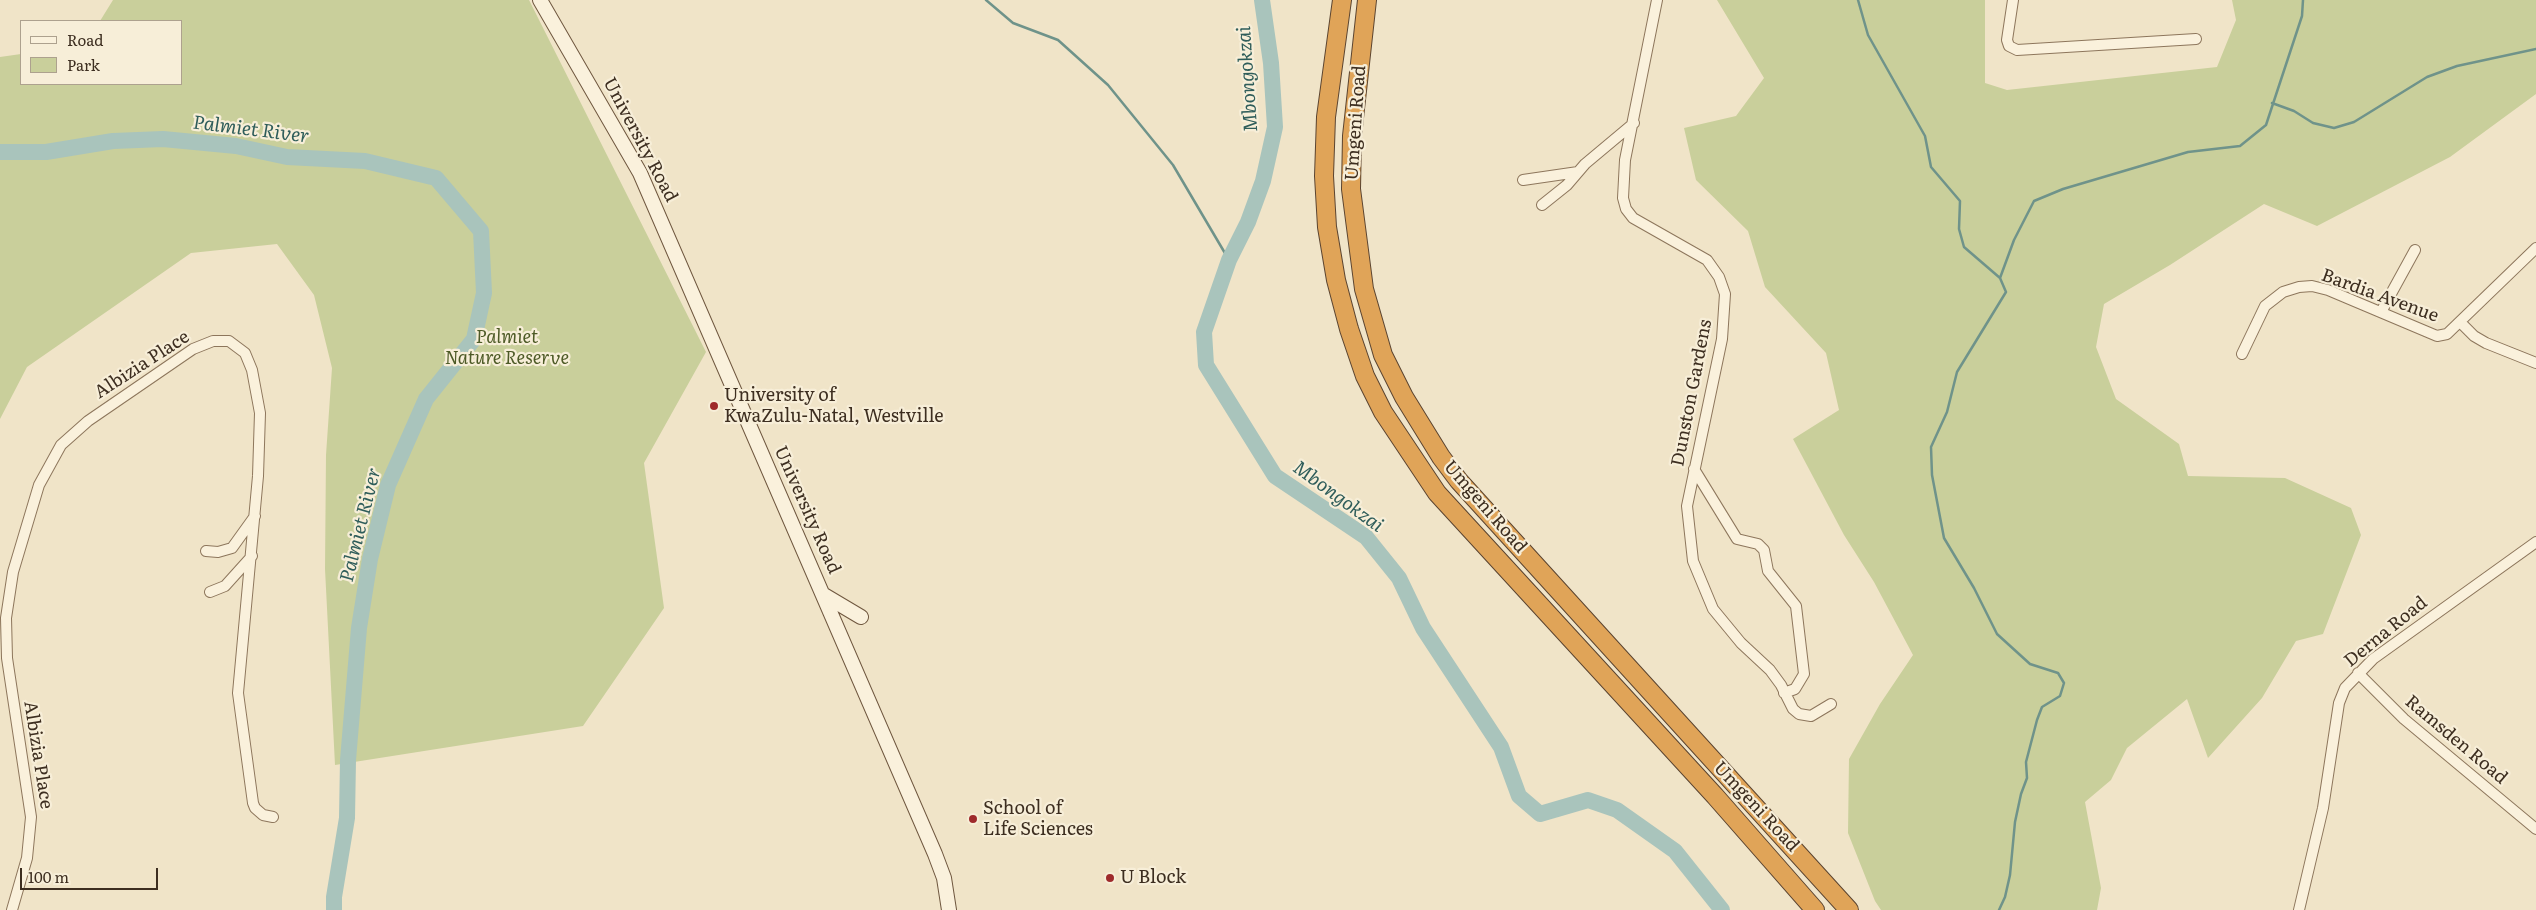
<!DOCTYPE html>
<html>
<head>
<meta charset="utf-8">
<style>
	body { margin:0 }
	#map { position:relative; width:2536px; height:910px; overflow:hidden; background:#f0e4c8; font-family:Literata,serif }
	canvas { display:block }
	.legend { position:absolute; left:20px; top:20px; width:162px; height:65px; box-sizing:border-box; background:#f7eed8; border:1px solid #ada18e; margin:0; padding:6px 9px; list-style:none; font-size:15px; color:#3d2e20 }
	.legend li { display:flex; align-items:center; gap:10px; height:25px }
	.legend b { width:25px; border:1px solid #ada18e }
	.scale { position:absolute; left:20px; top:868px; width:138px; height:22px; box-sizing:border-box; border:2px solid #3d2e20; border-top:0; padding-left:6px; font-size:15px; line-height:18px; white-space:nowrap; color:#3d2e20; -webkit-text-stroke:4px #f7eed8; paint-order:stroke }
</style>
</head>
<body>
<div id="map">
<canvas width="2536" height="910"></canvas>
<ul class="legend">
<li><b style="height:6px;background:#faf1dc"></b>Road</li>
<li><b style="height:14px;background:#c9cf9b"></b>Park</li>
</ul>
<div class="scale">100 m</div>
</div>
<script>
const ctx = document.querySelector('canvas').getContext('2d');
ctx.lineJoin = 'round';
function fillPath(path, color) { ctx.fillStyle = color; ctx.fill(path, 'evenodd'); }
const poly = rows => new Path2D(rows.map(r => 'M' + r).join(''));
function stroke(path, color, width, dash) { ctx.strokeStyle = color; ctx.lineWidth = width; ctx.lineCap = dash ? 'butt' : 'round'; ctx.setLineDash(dash || []); ctx.stroke(path); }
function drawText(font, color, halo, rows, align = 'center') {
  ctx.font = font + ' Literata,serif'; ctx.lineWidth = 4.5; ctx.setLineDash([]); ctx.textBaseline = 'middle'; ctx.strokeStyle = halo; ctx.fillStyle = color; for (const [text, x, y, turn = 0] of rows) {
    ctx.save(); ctx.translate(x, y); ctx.rotate((+turn || 0) * Math.PI / 180); ctx.textAlign = isNaN(turn) ? turn : align; if (halo) ctx.strokeText(text, 0, 0); ctx.fillText(text, 0, 0); ctx.restore();
  }
}
fillPath(poly([
	[113,0,529,0,706,352,644,463,664,608,583,726,335,765,325,569,326,455,332,368,314,295,277,244,191,253,27,367,0,419,0,57,21,54,21,84,181,84,181,21,100,21],
	[1717,0,1985,0,1985,83,2007,90,2217,67,2236,20,2232,0,2536,0,2536,94,2450,157,2317,226,2264,204,2170,265,2104,304,2096,347,2116,399,2179,444,2188,476,2285,478,2351,508,2361,535,2323,634,2296,641,2262,698,2208,758,2187,699,2127,748,2111,780,2085,802,2101,888,2097,910,1881,910,1875,901,1848,833,1849,759,1880,704,1913,655,1874,582,1844,535,1793,439,1839,410,1826,353,1765,287,1748,231,1696,180,1684,128,1736,116,1764,78]
]), '#c9cf9b');
stroke(poly([
	[986,0,1013,23,1058,40,1108,85,1173,165,1229,260],
	[1858,0,1868,35,1925,136,1931,167,1960,201,1959,229,1964,247,2000,278,2006,292,1957,372,1947,412,1931,447,1932,475,1944,538,1974,588,1997,634,2030,664,2058,673,2064,683,2060,696,2042,707,2037,720,2026,762,2027,778,2021,794,2015,822,2010,875,2005,897,1999,910],
	[2272,103,2294,111,2313,123,2334,128,2354,122,2427,77,2457,66,2536,49],
	[2000,278,2014,240,2034,201,2063,189,2188,152,2240,146,2266,125,2302,16,2303,0]
]), '#6f938a', 2.5);
stroke(poly([
	[1262,0,1271,63,1275,127,1263,181,1248,222,1229,260,1204,332,1206,365,1275,476,1366,537,1399,578,1423,628,1501,747,1519,796,1540,814,1588,800,1617,810,1675,851,1722,910],
	[0,152,46,152,113,141,163,139,236,146,287,157,365,161,436,178,481,231,484,293,474,339,426,399,388,485,370,559,359,628,348,760,347,818,334,897,334,910]
]), '#a9c4bc', 16);
const street = poly([
	[1657,0,1625,160,1623,198,1626,209,1633,218,1707,260,1719,277,1725,294,1722,339,1687,506,1693,561,1713,609,1741,643,1770,670,1781,685,1793,709,1799,714,1811,716,1831,704],
	[2013,0,2007,40,2009,46,2017,50,2196,39],
	[1523,180,1578,172],
	[1542,205,1567,185,1585,164,1634,123],
	[2381,312,2415,250],
	[2461,323,2474,336,2486,343,2536,363],
	[2242,354,2265,306,2283,292,2299,287,2312,286,2328,290,2437,336,2447,334,2536,248],
	[1694,469,1737,539,1758,544,1764,550,1768,571,1796,606,1804,674,1795,689,1784,693],
	[206,551,218,552,232,548,255,516],
	[210,592,225,586,252,556],
	[2358,673,2404,719,2536,829],
	[12,910,27,858,31,817,7,658,6,618,13,572,39,485,61,445,88,421,193,349,213,341,229,341,245,353,252,370,260,413,258,476,238,693,253,803,255,808,263,815,273,817],
	[2299,910,2323,808,2339,703,2345,688,2373,659,2536,542]
]);
const secondary = poly([
	[540,0,640,173,935,854,944,878,949,910],
	[824,595,861,617]
]);
const highway = poly([
	[1342,0,1326,117,1324,176,1327,227,1336,280,1349,329,1365,376,1383,412,1437,493,1715,796,1815,910],
	[1367,0,1352,136,1351,189,1364,289,1383,355,1404,397,1441,457,1459,481,1849,910]
]);
stroke(street, '#8d765c', 12);
stroke(secondary, '#6f573f', 16);
stroke(highway, '#5b4430', 20);
stroke(street, '#faf1dc', 10);
stroke(secondary, '#faf1dc', 14);
stroke(highway, '#e0a458', 18);
for (const [x, y, r, color] of [
	[714,406,5,"#9e2a2b"],
	[973,819,5,"#9e2a2b"],
	[1110,878,5,"#9e2a2b"]
]) { const dot = new Path2D(); dot.arc(x, y, r, 0, 2 * Math.PI); ctx.fillStyle = color; ctx.fill(dot); stroke(dot, '#f7eed8', 2); }
drawText('18px', '#3d2e20', '#f7eed8', [
	["Umgeni Road",1356,123,-86],
	["University Road",640,140,62],
	["Bardia Avenue",2380,296,20],
	["Albizia Place",142,365,-33],
	["Dunston Gardens",1692,393,-79],
	["Umgeni Road",1485,507,49],
	["University Road",807,510,66],
	["Derna Road",2386,632,-39],
	["Ramsden Road",2456,740,40],
	["Albizia Place",38,755,81],
	["Umgeni Road",1756,807,47]
]);
drawText('italic 18px', '#4d5a26', '#f7eed8', [
	["Palmiet",507,338],
	["Nature Reserve",507,359]
]);
drawText('18px', '#3d2e20', '#f7eed8', [
	["University of",724,396],
	["KwaZulu-Natal, Westville",724,417],
	["School of",983,809],
	["Life Sciences",983,830],
	["U Block",1120,878]
], 'left');
drawText('italic 19px', '#2f5d5a', '#f7eed8', [
	["Mbongokzai",1248,79,-94],
	["Palmiet River",251,130,7],
	["Mbongokzai",1338,497,36],
	["Palmiet River",361,525,-76]
]);
</script>
</body>
</html>
